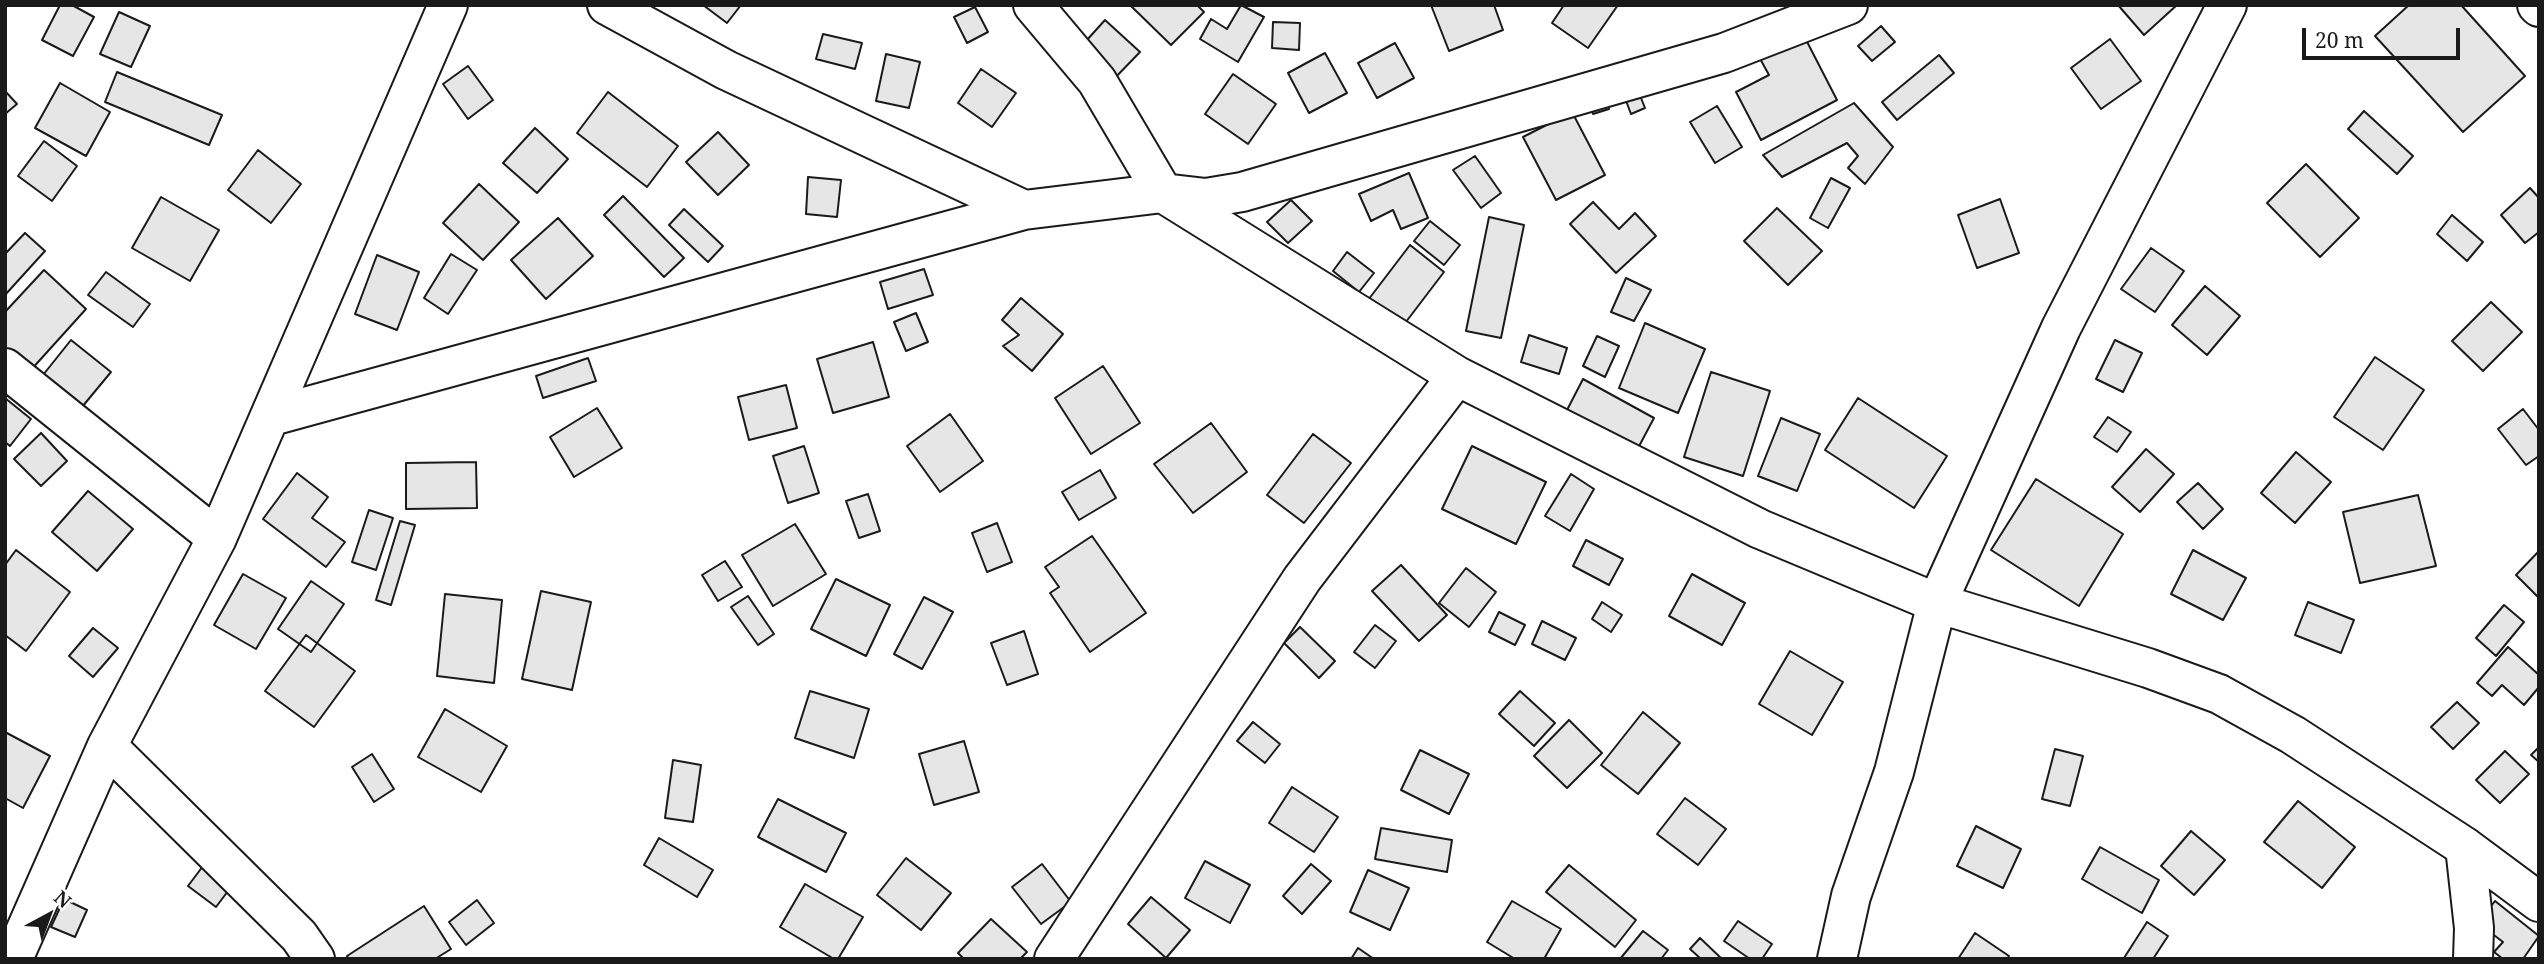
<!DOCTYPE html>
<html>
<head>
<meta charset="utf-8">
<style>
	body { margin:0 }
	#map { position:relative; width:2544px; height:964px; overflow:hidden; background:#fff; font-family:"Noto Serif",serif }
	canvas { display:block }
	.frame { position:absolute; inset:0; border:7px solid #1a1a1a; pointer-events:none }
	.north { position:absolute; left:14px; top:880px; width:70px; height:70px; -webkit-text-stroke:5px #fff; paint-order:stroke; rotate:41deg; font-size:19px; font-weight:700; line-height:28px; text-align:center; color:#1a1a1a }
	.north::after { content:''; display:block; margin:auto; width:24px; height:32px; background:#1a1a1a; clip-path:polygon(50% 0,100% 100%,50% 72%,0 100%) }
	.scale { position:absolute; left:2302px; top:28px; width:158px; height:32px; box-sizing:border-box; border:4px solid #1a1a1a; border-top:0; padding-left:9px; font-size:21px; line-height:24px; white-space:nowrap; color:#1a1a1a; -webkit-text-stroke:5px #fff; paint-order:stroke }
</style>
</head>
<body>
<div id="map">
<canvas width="2544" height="964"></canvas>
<div class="frame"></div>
<div class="north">N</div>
<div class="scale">20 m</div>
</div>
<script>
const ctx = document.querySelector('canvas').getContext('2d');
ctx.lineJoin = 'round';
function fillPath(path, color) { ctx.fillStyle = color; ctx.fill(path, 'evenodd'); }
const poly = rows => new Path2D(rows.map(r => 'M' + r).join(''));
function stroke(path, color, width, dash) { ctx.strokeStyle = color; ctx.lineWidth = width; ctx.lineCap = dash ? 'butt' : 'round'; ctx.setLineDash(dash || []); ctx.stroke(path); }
const building = poly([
	[60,5,72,5,94,17,73,56,42,40,60,5],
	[703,5,741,5,727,23,703,5],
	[1197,5,1204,12,1171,45,1131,6,1197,5],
	[1241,5,1264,17,1238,62,1200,39,1211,19,1227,29,1241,5],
	[1431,5,1494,5,1503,30,1449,51,1431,5],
	[1564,5,1618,5,1588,48,1552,23,1564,5],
	[2118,5,2177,5,2144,35,2118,5],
	[2409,5,2461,5,2525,76,2463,132,2375,36,2409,5],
	[975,7,988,32,967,43,954,17,975,7],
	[119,12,150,26,131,67,100,54,119,12],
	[1105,20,1140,52,1111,82,1077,51,1105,20],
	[1273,22,1300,23,1299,50,1272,48,1273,22],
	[1881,26,1895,42,1872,61,1858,46,1881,26],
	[1802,32,1837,100,1761,140,1736,92,1769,75,1758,55,1802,32],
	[823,34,862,43,855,69,816,59,823,34],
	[2110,39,2141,81,2101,109,2071,68,2110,39],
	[1395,43,1414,78,1377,98,1358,63,1395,43],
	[1325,53,1347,93,1309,113,1288,73,1325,53],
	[886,54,920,62,909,108,876,101,886,54],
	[1939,55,1954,73,1897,120,1882,102,1939,55],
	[468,66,493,100,468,119,443,84,468,66],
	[981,69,1016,93,992,127,958,103,981,69],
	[117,72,222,115,209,145,105,102,117,72],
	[1233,74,1276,104,1248,144,1205,114,1233,74],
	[60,83,110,112,86,156,35,128,60,83],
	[5,91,17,104,5,114,5,91],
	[1603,91,1609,109,1593,114,1587,95,1603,91],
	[608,92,678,146,647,187,577,133,608,92],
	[1639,93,1645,108,1631,114,1625,98,1639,93],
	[1854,103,1893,147,1865,184,1848,168,1858,156,1847,143,1782,177,1763,155,1854,103],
	[1717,106,1742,147,1715,163,1690,122,1717,106],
	[2364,111,2413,156,2397,174,2348,129,2364,111],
	[1572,112,1605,175,1556,200,1523,137,1572,112],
	[535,128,568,159,537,193,503,163,535,128],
	[718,132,749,165,718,195,686,162,718,132],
	[44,141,77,166,52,201,18,176,44,141],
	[258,150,301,184,271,223,228,190,258,150],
	[1475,156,1501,193,1481,208,1453,170,1475,156],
	[2306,164,2359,218,2320,257,2267,203,2306,164],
	[1409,173,1428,218,1401,229,1393,210,1371,221,1359,194,1409,173],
	[808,177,841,180,837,217,806,214,808,177],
	[1831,178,1850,188,1828,228,1810,218,1831,178],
	[479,184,519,222,483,260,443,223,479,184],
	[2530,188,2539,198,2539,232,2525,243,2501,215,2530,188],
	[623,196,684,258,664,277,604,215,623,196],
	[161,197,219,230,190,281,132,248,161,197],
	[2000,199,2019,253,1977,268,1958,215,2000,199],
	[1291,200,1312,221,1288,243,1267,222,1291,200],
	[1593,202,1619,229,1635,213,1656,236,1616,273,1570,224,1593,202],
	[1777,208,1822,251,1788,285,1744,241,1777,208],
	[684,209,723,246,708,262,669,225,684,209],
	[2452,215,2483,242,2467,261,2437,234,2452,215],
	[1489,217,1524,225,1501,338,1466,331,1489,217],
	[558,218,593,256,546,299,511,260,558,218],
	[1430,221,1460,245,1444,265,1414,241,1430,221],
	[25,233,45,251,5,295,5,254,25,233],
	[1410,245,1444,272,1396,335,1362,308,1410,245],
	[2151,248,2184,271,2155,312,2121,289,2151,248],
	[1347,252,1374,273,1359,292,1333,271,1347,252],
	[451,254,477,270,448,314,424,298,451,254],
	[377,255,419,272,397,330,355,314,377,255],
	[924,269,933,295,888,309,880,282,924,269],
	[44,270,86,309,30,371,5,349,5,312,44,270],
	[106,272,150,304,133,327,88,295,106,272],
	[1626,278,1651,290,1634,321,1611,312,1626,278],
	[2205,286,2240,316,2207,355,2172,325,2205,286],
	[1021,298,1063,334,1032,371,1003,346,1019,335,1002,320,1021,298],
	[2491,302,2522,332,2483,371,2452,341,2491,302],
	[916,313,928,342,906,351,894,322,916,313],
	[1645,323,1705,349,1678,413,1619,388,1645,323],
	[1529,335,1567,348,1559,374,1521,362,1529,335],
	[1597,336,1619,346,1605,377,1583,366,1597,336],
	[71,340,111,372,82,407,43,375,71,340],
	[2115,340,2142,353,2123,392,2096,379,2115,340],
	[873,342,889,397,833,413,817,359,873,342],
	[2375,357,2424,390,2383,450,2334,417,2375,357],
	[588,358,596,381,543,398,536,376,588,358],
	[1103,366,1140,423,1091,454,1055,398,1103,366],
	[1711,372,1770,391,1743,476,1684,457,1711,372],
	[1583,379,1654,418,1637,450,1566,412,1583,379],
	[786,385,797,428,749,440,738,397,786,385],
	[5,398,31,419,10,446,5,442,5,398],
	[1858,398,1947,456,1914,508,1825,450,1858,398],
	[597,408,622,448,574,477,550,437,597,408],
	[2523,409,2539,430,2539,456,2526,465,2498,429,2523,409],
	[950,414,983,461,940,492,907,446,950,414],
	[2108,417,2131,432,2117,452,2094,437,2108,417],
	[1781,418,1820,434,1797,491,1758,476,1781,418],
	[1211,423,1247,472,1193,513,1154,464,1211,423],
	[41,433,67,461,41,486,14,459,41,433],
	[1313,434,1351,463,1304,523,1267,495,1313,434],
	[804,446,819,493,788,503,773,456,804,446],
	[1472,446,1546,482,1516,544,1442,509,1472,446],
	[2146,449,2174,474,2140,512,2112,487,2146,449],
	[2296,452,2331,482,2295,523,2261,493,2296,452],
	[476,462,477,508,406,509,406,463,476,462],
	[1100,470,1116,498,1079,520,1062,492,1100,470],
	[297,473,328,497,312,518,345,542,326,567,263,519,297,473],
	[1571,474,1594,489,1570,531,1545,516,1571,474],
	[2036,479,2123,534,2079,606,1991,550,2036,479],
	[2198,483,2223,509,2203,529,2177,502,2198,483],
	[88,491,133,529,97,571,52,532,88,491],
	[868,494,880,531,859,538,846,501,868,494],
	[2418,495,2436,566,2360,583,2343,512,2418,495],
	[369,510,393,518,376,570,352,562,369,510],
	[400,521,415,525,391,605,376,600,400,521],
	[997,523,1012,562,987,572,972,533,997,523],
	[795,524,826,574,773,606,742,555,795,524],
	[1092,536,1146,613,1090,652,1050,593,1059,587,1045,567,1092,536],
	[1586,540,1623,559,1609,585,1573,566,1586,540],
	[16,550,70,592,26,651,5,635,5,565,16,550],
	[2193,550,2246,578,2223,620,2171,594,2193,550],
	[2539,551,2539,598,2516,575,2539,551],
	[725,561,742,587,718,601,702,575,725,561],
	[1401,565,1447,615,1419,641,1372,591,1401,565],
	[1466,568,1496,592,1469,627,1439,603,1466,568],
	[243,574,286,598,256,649,214,625,243,574],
	[1692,574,1745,603,1722,645,1669,616,1692,574],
	[836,579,890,605,866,656,811,629,836,579],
	[311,581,344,604,311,652,278,629,311,581],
	[541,591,591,602,572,690,522,679,541,591],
	[445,594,502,600,494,683,437,676,445,594],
	[748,596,774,634,758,645,731,607,748,596],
	[924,597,953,612,922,669,894,654,924,597],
	[1602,602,1622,615,1611,632,1592,619,1602,602],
	[2308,602,2354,620,2341,653,2295,635,2308,602],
	[2504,605,2524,622,2496,656,2476,638,2504,605],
	[1499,612,1525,625,1515,645,1489,632,1499,612],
	[1542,621,1576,638,1565,660,1532,644,1542,621],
	[1375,625,1396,641,1375,668,1354,652,1375,625],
	[1300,627,1335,661,1319,678,1284,643,1300,627],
	[93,628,118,648,93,677,69,656,93,628],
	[1024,631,1038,674,1007,685,991,643,1024,631],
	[306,635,355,671,314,727,265,691,306,635],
	[2508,647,2539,675,2539,687,2524,705,2502,685,2492,696,2477,683,2508,647],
	[1790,651,1843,682,1812,735,1759,704,1790,651],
	[810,691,869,709,854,758,795,738,810,691],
	[1520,691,1555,723,1534,746,1499,714,1520,691],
	[2457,702,2479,723,2453,749,2431,727,2457,702],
	[445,709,507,746,481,792,418,757,445,709],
	[1643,712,1680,743,1638,794,1601,765,1643,712],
	[1569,720,1602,753,1567,788,1534,756,1569,720],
	[1253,722,1280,744,1265,763,1237,741,1253,722],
	[5,732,50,756,23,808,5,798,5,732],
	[964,741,979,792,934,805,919,754,964,741],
	[2539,747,2539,762,2531,755,2539,747],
	[2055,749,2083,756,2070,806,2042,799,2055,749],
	[1420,750,1469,774,1449,814,1401,790,1420,750],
	[2505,751,2529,774,2500,803,2476,780,2505,751],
	[372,754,394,789,374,802,352,767,372,754],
	[673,760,701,765,693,822,665,818,673,760],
	[1292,787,1338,817,1314,852,1269,823,1292,787],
	[1685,798,1726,829,1698,865,1657,834,1685,798],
	[778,799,846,833,826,872,758,837,778,799],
	[2298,801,2355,847,2322,888,2264,842,2298,801],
	[1976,826,2021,849,2003,888,1957,866,1976,826],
	[1381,828,1452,840,1447,872,1375,859,1381,828],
	[2191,831,2225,860,2194,895,2161,866,2191,831],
	[659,838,713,870,697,897,644,865,659,838],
	[2100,847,2159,880,2142,913,2082,879,2100,847],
	[906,858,951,893,921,930,877,895,906,858],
	[1205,861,1250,885,1230,923,1185,898,1205,861],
	[1042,864,1071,902,1041,924,1012,887,1042,864],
	[1311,864,1331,881,1302,914,1283,896,1311,864],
	[1569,865,1636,920,1615,947,1546,892,1569,865],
	[203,866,231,887,216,907,188,886,203,866],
	[1368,870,1409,888,1390,930,1350,912,1368,870],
	[805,884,863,917,838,959,834,959,780,927,805,884],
	[1151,897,1190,930,1166,958,1128,924,1151,897],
	[64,899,87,910,75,937,51,927,64,899],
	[477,900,494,923,466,945,449,922,477,900],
	[1512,901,1561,929,1544,959,1515,959,1487,942,1512,901],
	[2495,901,2539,936,2523,959,2503,959,2494,952,2503,942,2478,923,2495,901],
	[424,906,451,949,435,959,349,959,347,956,424,906],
	[991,919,1027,952,1020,959,964,959,958,953,991,919],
	[1738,921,1772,944,1762,959,1750,959,1724,941,1738,921],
	[2147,922,2168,936,2153,959,2126,959,2124,958,2147,922],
	[1643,931,1668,950,1661,959,1620,959,1643,931],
	[1975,933,2009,956,2007,959,1958,959,1975,933],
	[1700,938,1722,959,1701,959,1690,949,1700,938],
	[1358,948,1374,959,1351,959,1358,948]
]);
fillPath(building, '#e6e6e6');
stroke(building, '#1a1a1a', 2);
const minor = poly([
	[607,5,726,70,1024,210],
	[1033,5,1097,81,1163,193,1457,376,1760,529,1937,603,2148,668,2219,694,2293,735,2465,847,2539,902],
	[2537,5,2539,7],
	[5,368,217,538],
	[272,416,1024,210,1163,193,1206,198,1242,192,1724,53,1848,5],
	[107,746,299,936,315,959],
	[2465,847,2474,928,2473,959],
	[13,959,107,746,217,538,448,5],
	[1054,959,1302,579,1457,376],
	[1837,959,1851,896,1894,772,1937,603,2061,328,2227,5]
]);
stroke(minor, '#1a1a1a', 42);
stroke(minor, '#fff', 38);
</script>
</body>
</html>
